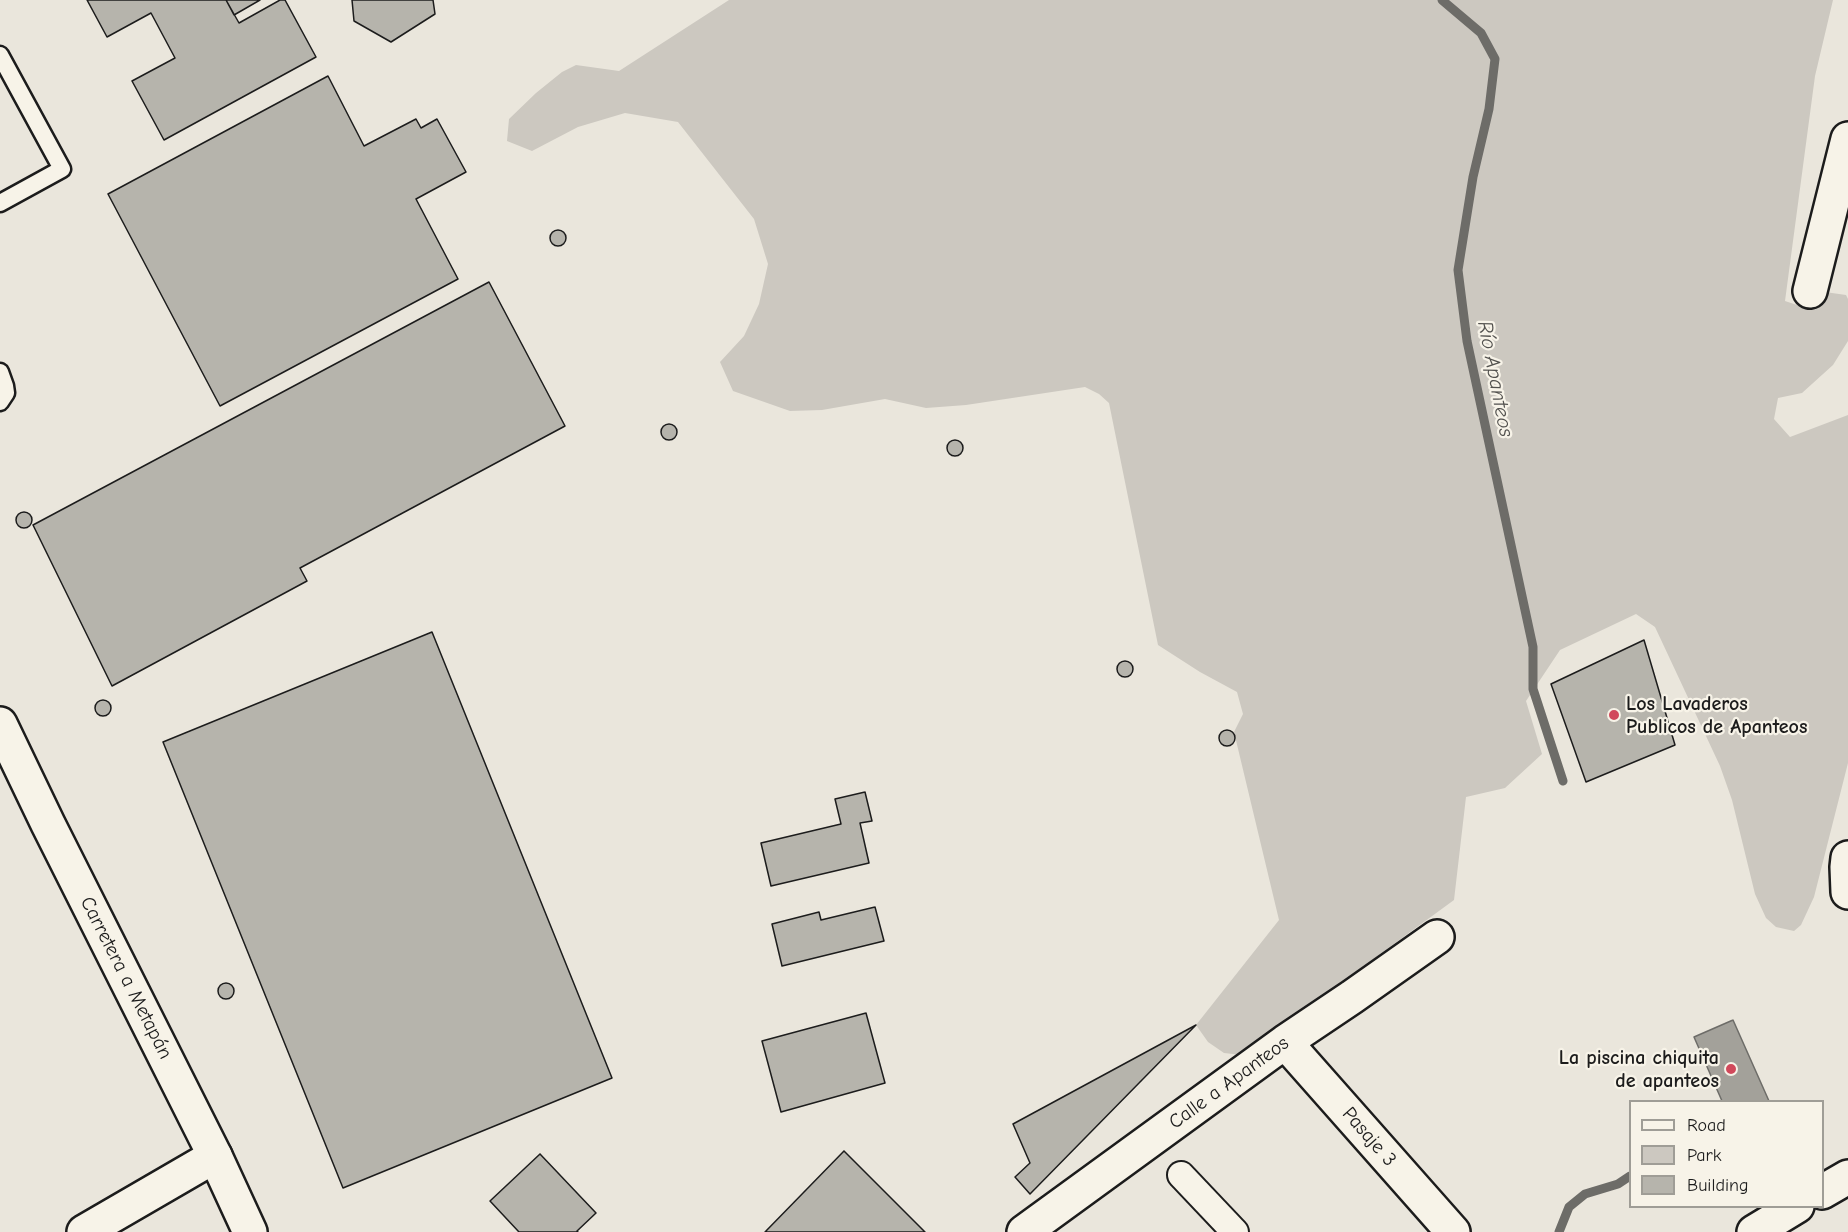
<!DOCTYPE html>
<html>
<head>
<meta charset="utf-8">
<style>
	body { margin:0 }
	#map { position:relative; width:1848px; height:1232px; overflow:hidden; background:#eae6dc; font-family:"Comic Neue",sans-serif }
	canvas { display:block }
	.legend { position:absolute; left:1629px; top:1100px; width:195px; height:108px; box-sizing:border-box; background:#f7f3e8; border:2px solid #9f9d96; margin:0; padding:8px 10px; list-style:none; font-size:18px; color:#1c1c1c }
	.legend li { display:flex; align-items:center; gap:12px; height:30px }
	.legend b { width:30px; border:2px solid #9f9d96 }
</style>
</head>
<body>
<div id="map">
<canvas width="1848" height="1232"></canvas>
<ul class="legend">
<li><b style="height:8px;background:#f7f3e8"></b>Road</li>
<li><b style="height:16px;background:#ccc8c0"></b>Park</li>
<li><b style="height:16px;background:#b6b4ac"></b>Building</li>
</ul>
</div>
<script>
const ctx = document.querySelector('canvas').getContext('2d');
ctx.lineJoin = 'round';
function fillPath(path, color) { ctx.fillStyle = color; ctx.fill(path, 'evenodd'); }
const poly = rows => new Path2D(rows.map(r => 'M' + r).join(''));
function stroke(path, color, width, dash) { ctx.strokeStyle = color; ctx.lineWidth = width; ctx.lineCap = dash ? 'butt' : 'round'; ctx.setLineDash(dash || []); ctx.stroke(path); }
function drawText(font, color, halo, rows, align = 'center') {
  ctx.font = font + ' "Comic Neue",sans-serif'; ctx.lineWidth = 4.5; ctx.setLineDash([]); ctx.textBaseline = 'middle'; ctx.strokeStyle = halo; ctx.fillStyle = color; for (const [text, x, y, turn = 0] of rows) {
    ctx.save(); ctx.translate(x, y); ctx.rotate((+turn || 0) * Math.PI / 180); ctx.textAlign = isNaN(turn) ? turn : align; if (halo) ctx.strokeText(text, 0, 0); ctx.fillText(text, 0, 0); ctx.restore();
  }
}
fillPath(poly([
	[729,0,1833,0,1815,76,1785,301,1800,306,1825,292,1846,295,1848,299,1848,341,1833,365,1802,393,1778,398,1774,419,1790,437,1848,415,1848,763,1814,897,1801,925,1794,931,1776,927,1766,918,1755,894,1732,800,1720,766,1655,627,1636,614,1560,650,1526,701,1542,754,1505,788,1466,797,1454,900,1242,1055,1224,1053,1208,1042,1196,1025,1279,920,1234,732,1243,714,1237,692,1200,672,1158,645,1109,403,1099,394,1085,387,966,405,926,408,885,399,822,410,790,411,733,391,720,362,744,336,759,304,768,264,754,219,678,122,625,113,578,127,532,151,507,141,509,119,536,93,562,72,576,65,619,71]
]), '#ccc8c0');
const water = poly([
	[1733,1020,1769,1101,1722,1101,1694,1037,1733,1020]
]);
fillPath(water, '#a3a19a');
stroke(water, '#6d6c68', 1.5);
stroke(poly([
	[1442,0,1481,33,1495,59,1489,109,1473,177,1458,270,1467,341,1533,647,1533,689,1563,781],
	[1559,1232,1569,1207,1585,1194,1618,1184,1630,1176]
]), '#6d6c68', 9);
const building = poly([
	[87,0,226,0,239,23,280,0,285,0,316,57,164,140,132,81,175,58,151,13,107,37,87,0],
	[226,0,260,0,234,15,226,0],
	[352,0,433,0,435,14,391,42,354,21,352,0],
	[328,76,364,146,416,119,421,128,437,119,466,172,416,199,458,279,220,406,108,194,328,76],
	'550 238a8 8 0 1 1 16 0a8 8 0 1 1-16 0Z',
	[489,282,565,426,300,568,307,581,112,686,33,525,489,282],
	'661 432a8 8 0 1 1 16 0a8 8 0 1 1-16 0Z',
	'947 448a8 8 0 1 1 16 0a8 8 0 1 1-16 0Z',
	'16 520a8 8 0 1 1 16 0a8 8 0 1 1-16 0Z',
	[432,632,612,1078,343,1188,163,742,432,632],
	[1644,640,1675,745,1586,782,1551,684,1644,640],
	'1117 669a8 8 0 1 1 16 0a8 8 0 1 1-16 0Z',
	'95 708a8 8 0 1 1 16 0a8 8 0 1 1-16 0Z',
	'1219 738a8 8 0 1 1 16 0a8 8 0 1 1-16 0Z',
	[865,792,872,821,860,823,869,863,771,886,761,843,841,824,835,799,865,792],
	[875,907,884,941,782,966,772,924,819,912,821,920,875,907],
	'218 991a8 8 0 1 1 16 0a8 8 0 1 1-16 0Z',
	[866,1013,885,1083,781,1112,762,1041,866,1013],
	[1196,1025,1030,1194,1015,1177,1030,1163,1013,1124,1196,1025],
	[844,1151,925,1232,765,1232,844,1151],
	[540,1154,596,1213,577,1231,578,1232,519,1232,490,1201,540,1154]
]);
fillPath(building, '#b6b4ac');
stroke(building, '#1c1c1c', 1.5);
const service = poly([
	[0,55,62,169,0,203],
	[0,372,5,386,6,393,0,402]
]);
const pedestrian = poly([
	[1181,1175,1235,1232]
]);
const minor = poly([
	[1810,291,1848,139],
	[1285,1042,1453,1232],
	[1822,1192,1848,1177],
	[84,1232,215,1156],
	[1024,1232,1285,1042,1352,997,1437,937],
	[1754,1232,1797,1206]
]);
const secondary = poly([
	[1848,858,1847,867,1848,892]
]);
const primary = poly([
	[0,724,48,824,215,1156,250,1232]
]);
stroke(service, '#1c1c1c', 21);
stroke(pedestrian, '#1c1c1c', 30);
stroke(minor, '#1c1c1c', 38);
stroke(secondary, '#1c1c1c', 38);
stroke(primary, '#1c1c1c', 38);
stroke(service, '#f7f3e8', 16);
stroke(pedestrian, '#f7f3e8', 26);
stroke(minor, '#f7f3e8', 33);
stroke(secondary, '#f7f3e8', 33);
stroke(primary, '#f7f3e8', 33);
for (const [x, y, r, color] of [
	[1614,715,6,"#d1495b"],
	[1731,1069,6,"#d1495b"]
]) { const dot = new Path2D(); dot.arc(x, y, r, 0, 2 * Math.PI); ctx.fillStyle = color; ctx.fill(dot); stroke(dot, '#f7f3e8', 2); }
drawText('bold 20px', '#1c1c1c', '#f7f3e8', [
	["Los Lavaderos",1626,704],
	["Publicos de Apanteos",1626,727],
	["La piscina chiquita",1719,1058,"right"],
	["de apanteos",1719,1081,"right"]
], 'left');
drawText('20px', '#1c1c1c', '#f7f3e8', [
	["Carretera a Metapán",126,978,63],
	["Calle a Apanteos",1229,1083,-36],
	["Pasaje 3",1369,1137,49]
]);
drawText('italic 21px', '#52514e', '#f7f3e8', [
	["Río Apanteos",1495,379,79]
]);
</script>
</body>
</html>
